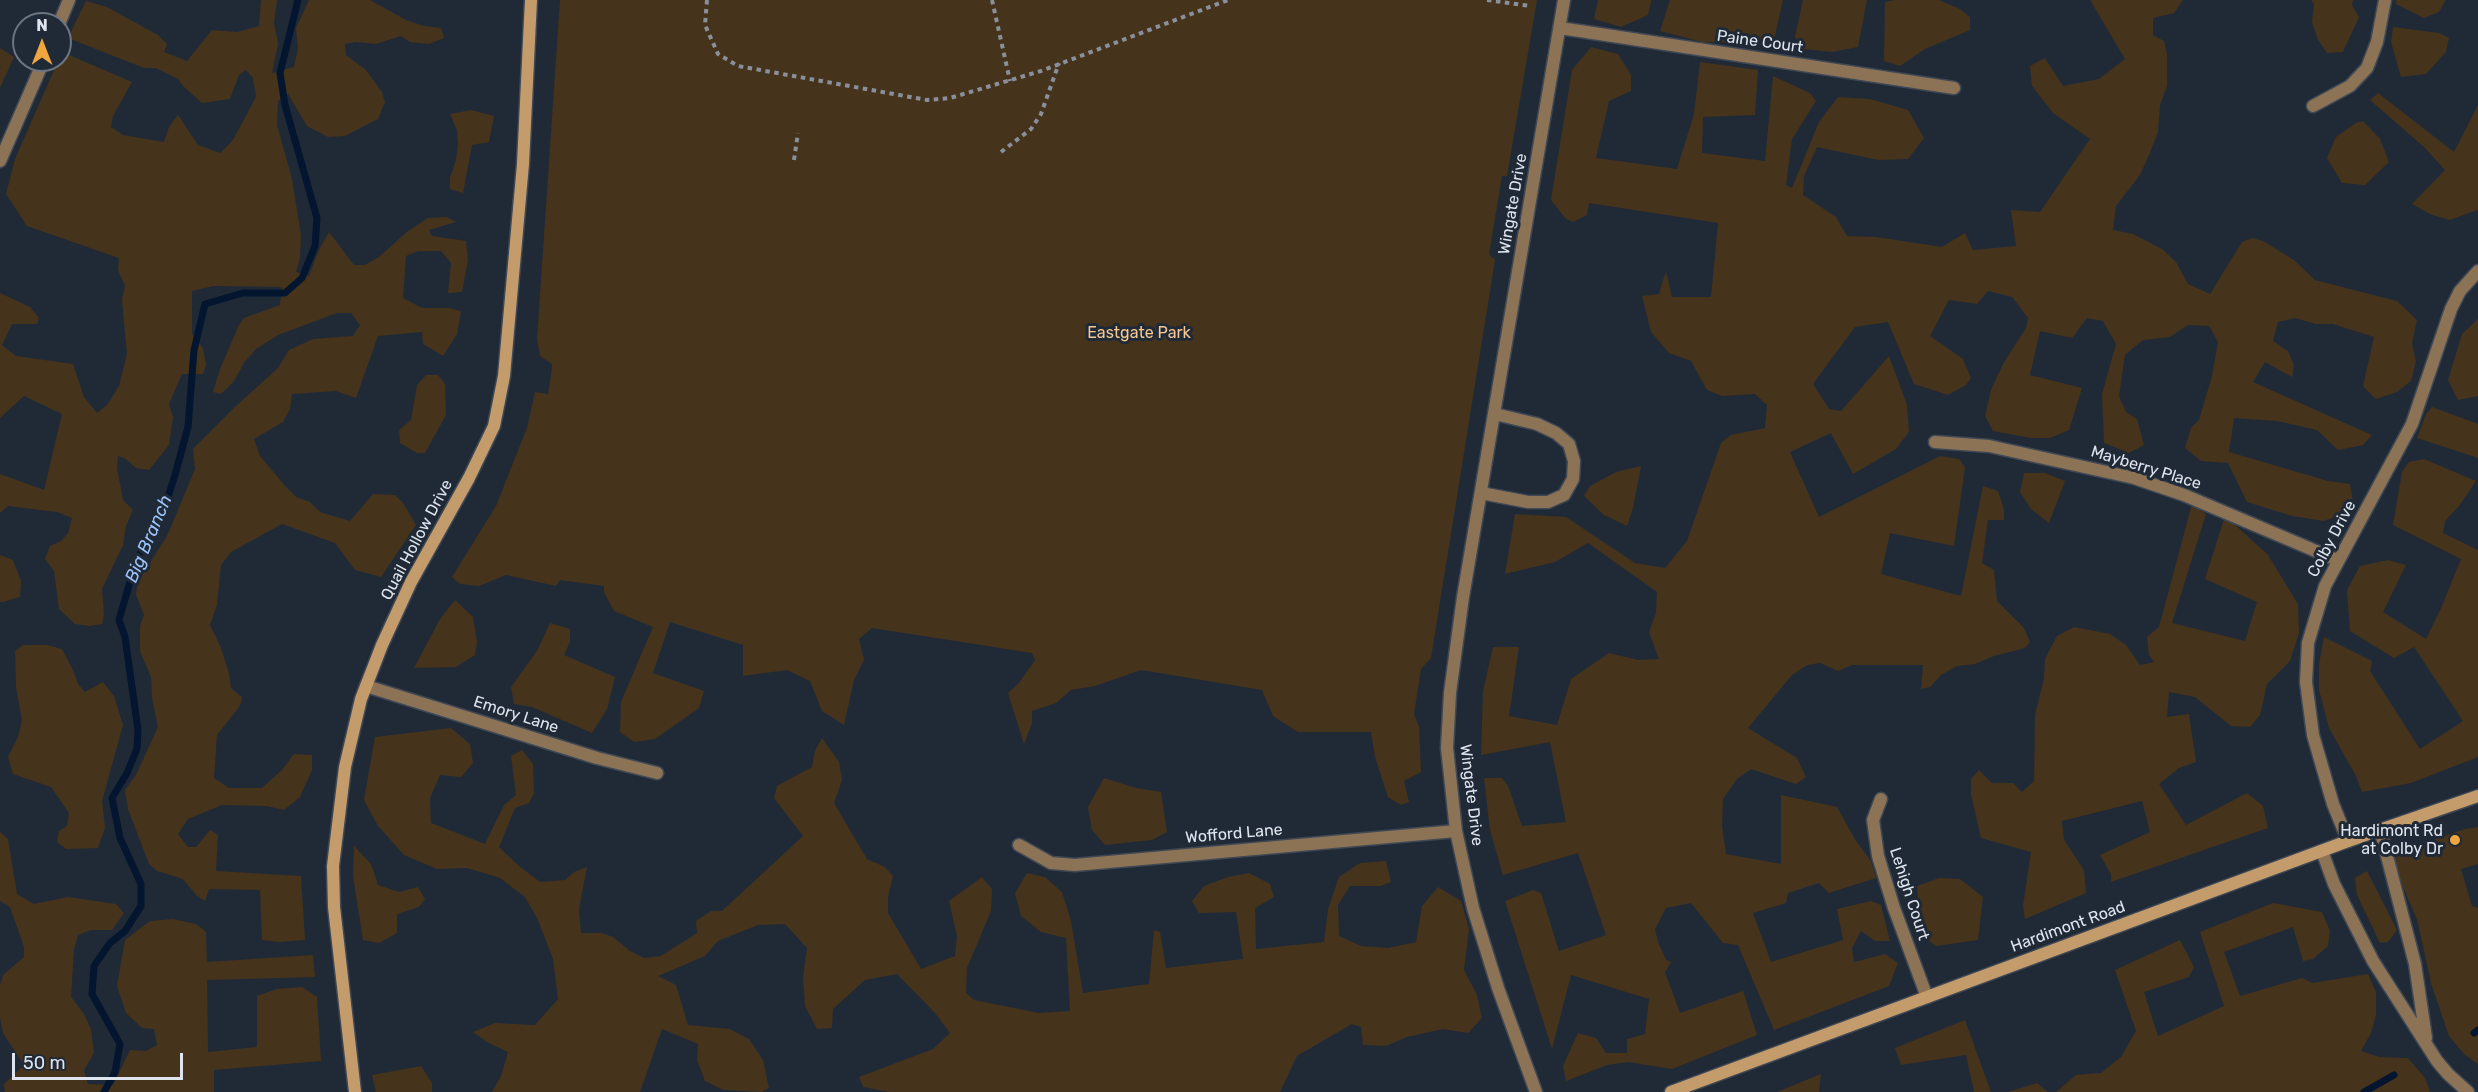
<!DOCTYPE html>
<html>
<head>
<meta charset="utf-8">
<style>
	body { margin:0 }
	#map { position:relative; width:2478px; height:1092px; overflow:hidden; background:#202a37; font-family:Rubik,sans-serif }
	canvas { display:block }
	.north { position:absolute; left:12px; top:12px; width:60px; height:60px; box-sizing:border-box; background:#202a37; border:2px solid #6c7580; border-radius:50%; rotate:0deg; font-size:16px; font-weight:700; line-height:24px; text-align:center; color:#dfe5ee }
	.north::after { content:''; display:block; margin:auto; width:21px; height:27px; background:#f0a63f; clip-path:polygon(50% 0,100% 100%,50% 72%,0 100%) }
	.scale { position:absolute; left:12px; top:1053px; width:171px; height:27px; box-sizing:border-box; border:3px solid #dfe5ee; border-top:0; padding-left:8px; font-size:18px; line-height:21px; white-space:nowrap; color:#dfe5ee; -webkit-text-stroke:4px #202a37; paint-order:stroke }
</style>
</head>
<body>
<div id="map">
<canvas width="2478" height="1092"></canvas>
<div class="north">N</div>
<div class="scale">50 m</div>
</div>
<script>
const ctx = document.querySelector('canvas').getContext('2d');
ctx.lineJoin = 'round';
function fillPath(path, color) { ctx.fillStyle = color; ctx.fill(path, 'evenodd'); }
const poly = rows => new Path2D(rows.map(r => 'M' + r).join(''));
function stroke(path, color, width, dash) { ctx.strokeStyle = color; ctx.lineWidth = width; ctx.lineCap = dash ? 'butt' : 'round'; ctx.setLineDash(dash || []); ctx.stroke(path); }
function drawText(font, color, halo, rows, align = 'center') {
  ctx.font = font + ' Rubik,sans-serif'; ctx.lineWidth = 6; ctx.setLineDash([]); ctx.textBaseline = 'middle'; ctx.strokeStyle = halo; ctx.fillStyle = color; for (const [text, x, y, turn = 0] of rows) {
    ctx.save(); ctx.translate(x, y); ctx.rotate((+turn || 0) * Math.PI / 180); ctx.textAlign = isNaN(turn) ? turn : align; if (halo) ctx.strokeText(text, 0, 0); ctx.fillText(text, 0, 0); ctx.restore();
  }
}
fillPath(poly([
	[261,0,277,0,274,23,278,44,272,73,294,67,298,48,296,28,309,0,370,0,406,20,424,26,441,28,444,38,429,44,410,42,401,36,376,44,356,42,345,44,346,55,366,70,382,92,385,102,378,119,345,136,328,137,307,126,288,94,278,101,277,125,292,179,301,235,300,258,296,272,309,276,319,250,329,232,354,265,365,265,379,257,408,231,428,218,447,217,456,222,429,230,432,236,466,241,468,260,462,292,448,293,451,263,441,251,418,251,406,256,403,298,422,308,448,308,461,311,457,334,443,356,423,344,422,332,378,336,356,398,336,391,292,394,290,409,283,422,254,439,260,456,287,488,296,497,310,502,320,512,350,521,373,494,395,495,403,503,416,525,381,577,355,570,335,543,282,524,231,552,221,565,217,605,210,625,221,648,229,673,231,688,242,697,240,706,217,735,214,778,229,788,262,788,282,770,294,754,312,755,312,770,300,797,284,810,267,806,222,805,188,819,178,834,188,847,196,847,210,830,218,835,216,871,301,876,305,940,280,942,262,940,260,890,209,889,205,901,197,896,183,879,157,871,149,864,128,809,125,790,136,775,158,727,152,697,151,677,140,651,140,626,144,615,136,594,138,582,168,534,195,469,193,449,235,407,278,368,289,350,313,339,353,336,360,325,351,313,337,313,278,335,256,349,244,363,234,381,221,394,213,392,220,369,239,325,244,318,280,305,282,287,213,286,192,291,192,334,203,348,206,365,203,374,182,374,169,404,173,417,169,445,149,470,136,468,126,459,118,456,117,468,123,500,133,510,126,526,123,545,102,589,104,615,102,624,89,626,75,624,59,609,54,571,45,559,50,546,61,541,68,533,72,518,57,512,8,506,0,513,0,474,44,490,62,414,24,396,0,418,0,293,30,307,39,318,37,324,12,324,2,345,16,356,73,364,84,397,97,413,107,405,119,386,127,354,122,300,125,286,118,270,119,258,27,226,6,194,15,159,62,52,132,82,113,116,111,127,123,135,164,142,169,127,178,115,198,145,220,153,233,140,256,97,253,78,246,70,239,75,230,99,202,103,184,87,178,79,156,68,144,68,68,38,86,1,107,7,158,35,167,44,164,52,187,61,212,30,237,32,259,26],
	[560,0,1537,0,1507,176,1502,176,1489,254,1495,260,1431,658,1421,669,1414,714,1419,727,1421,772,1404,781,1409,802,1401,805,1388,797,1375,757,1371,732,1298,732,1273,716,1262,690,1141,670,1095,686,1071,690,1056,703,1032,711,1032,723,1024,744,1008,693,1019,683,1035,660,1032,653,872,628,859,639,864,660,854,680,844,725,822,711,810,681,787,670,743,676,743,645,670,622,653,673,704,691,699,708,655,739,634,742,620,732,621,702,653,627,614,611,604,592,604,586,560,580,556,586,506,575,479,586,460,584,452,577,496,506,527,428,535,392,548,394,551,375,552,364,540,356,537,339],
	[1598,0,1651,0,1651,2,1648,15,1621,27,1594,19],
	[1670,0,1783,0,1774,40,1751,43,1702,42,1660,31],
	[1803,0,1867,0,1858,47,1832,52,1803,49,1795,37],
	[1894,0,1939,0,1960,9,1970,17,1970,30,1925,49,1900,66,1884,61,1885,2],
	[2090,0,2183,0,2174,13,2153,18,2153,35,2164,41,2167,54,2167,86,2160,105,2158,132,2149,155,2140,175,2116,206,2113,230,2133,234,2162,249,2176,262,2188,284,2210,294,2242,242,2252,238,2263,241,2294,260,2315,280,2397,301,2417,320,2412,344,2416,361,2411,381,2397,392,2376,399,2363,386,2374,337,2333,324,2316,324,2295,318,2278,322,2273,341,2288,351,2294,365,2292,377,2265,362,2253,382,2372,435,2363,445,2338,450,2317,430,2277,421,2234,418,2229,452,2328,481,2350,484,2354,509,2324,521,2292,516,2247,502,2228,463,2201,461,2185,448,2191,428,2199,420,2212,376,2218,342,2209,326,2188,325,2170,337,2143,340,2125,355,2119,396,2126,412,2137,419,2144,445,2129,453,2104,443,2102,394,2116,344,2103,321,2087,318,2072,338,2040,331,2030,375,2082,388,2069,430,2050,438,2031,438,1993,431,1985,416,1991,390,2003,364,2026,328,2028,318,2012,297,1988,291,1977,304,1949,300,1930,336,1963,359,1971,378,1966,385,1948,395,1914,384,1888,322,1855,327,1813,384,1829,409,1841,411,1889,356,1907,405,1909,432,1896,449,1853,474,1831,433,1790,452,1819,517,1940,456,1959,459,1965,467,1954,546,1890,533,1881,574,1961,596,1983,486,1998,491,2004,509,2004,520,1988,520,1982,563,1994,570,1997,601,2024,628,2030,642,2025,648,1994,656,1975,664,1957,666,1941,675,1930,687,1921,689,1923,665,1852,665,1838,671,1820,663,1807,665,1792,675,1748,728,1797,758,1806,777,1796,784,1751,769,1737,779,1723,799,1722,826,1726,854,1781,864,1781,795,1837,807,1856,841,1871,861,1876,878,1829,893,1819,883,1788,893,1786,903,1753,913,1771,962,1843,940,1837,909,1871,901,1881,905,1890,941,1875,941,1861,931,1852,948,1854,962,1885,954,1898,963,1889,986,1774,1030,1738,945,1723,943,1691,903,1666,908,1655,929,1658,942,1666,960,1671,962,1665,972,1680,1013,1743,991,1757,1035,1672,1069,1628,1062,1607,1065,1566,1081,1563,1066,1578,1033,1596,1038,1606,1053,1627,1053,1627,1039,1645,1034,1649,999,1571,975,1552,1049,1505,901,1533,890,1541,893,1559,951,1606,935,1578,853,1503,875,1490,830,1484,778,1502,778,1508,786,1522,826,1566,822,1550,742,1481,755,1483,691,1493,647,1519,647,1509,716,1557,725,1571,679,1609,653,1638,660,1659,659,1649,632,1656,613,1657,592,1588,543,1555,562,1505,574,1515,514,1566,517,1635,563,1665,568,1687,541,1721,443,1731,435,1765,428,1767,405,1755,394,1722,396,1707,390,1691,361,1669,353,1651,332,1642,296,1659,294,1666,271,1672,297,1711,297,1718,223,1589,203,1587,215,1573,222,1566,219,1551,200,1572,70,1591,47,1618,54,1631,75,1631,91,1609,101,1596,158,1677,169,1694,114,1700,62,1758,70,1755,115,1703,117,1702,153,1765,161,1773,76,1810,93,1816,101,1792,139,1786,185,1792,188,1819,122,1838,97,1870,99,1908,110,1924,138,1908,159,1878,160,1817,147,1804,176,1803,195,1836,217,1847,236,1876,237,1942,247,1965,233,1973,250,2016,246,2011,210,2040,212,2090,139,2053,113,2032,86,2030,66,2045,58,2063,86,2099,79,2125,59],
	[2311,0,2353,0,2352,5,2359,17,2343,52,2327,53,2318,40,2312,22,2314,4],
	[2396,0,2446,0,2439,12,2424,18,2396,4],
	[2393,27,2439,33,2449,38,2446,52,2426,74,2401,77,2391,42],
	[0,48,14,57,0,88],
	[2378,93,2454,152,2478,105,2478,212,2477,210,2450,220,2432,215,2412,204,2445,170,2425,148,2370,100],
	[471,110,494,116,489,142,472,145,463,193,450,189,450,178,456,160,458,144,457,130,450,114],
	[2363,121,2380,139,2389,162,2365,185,2342,183,2327,158,2336,137,2356,123],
	[2478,319,2478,396,2458,400,2448,380,2462,334],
	[426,375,438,375,445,384,446,415,425,453,417,453,400,443,399,430,411,420,417,385],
	[2432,407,2478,424,2478,458,2417,438,2426,414],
	[2424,459,2476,481,2459,506,2445,521,2443,533,2478,550,2478,757,2411,783,2362,792,2356,776,2329,728,2319,690,2319,664,2324,637,2372,661,2370,671,2420,749,2463,721,2414,647,2394,658,2350,631,2347,590,2360,566,2388,560,2406,565,2383,612,2426,639,2442,606,2461,559,2393,525,2402,472,2409,462],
	[1641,466,1633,508,1627,526,1604,515,1584,496,1590,486,1616,472],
	[2024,473,2045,473,2065,481,2049,523,2031,509,2020,492],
	[2192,504,2206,514,2172,623,2245,641,2257,602,2205,579,2224,519,2232,522,2268,555,2298,604,2299,633,2290,661,2267,684,2260,715,2250,727,2231,726,2195,697,2169,692,2167,717,2189,714,2196,762,2179,768,2159,784,2186,825,2247,793,2263,806,2268,828,2111,882,2111,874,2100,855,2150,832,2142,801,2062,821,2064,840,2084,870,2086,893,2025,919,2023,906,2031,852,1981,838,1971,794,1971,779,1979,770,1992,783,2013,783,2022,792,2034,781,2035,715,2044,679,2045,659,2057,636,2074,627,2110,634,2126,645,2140,665,2154,662,2149,655,2147,637,2159,627],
	[0,555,13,560,21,581,20,597,3,602,0,602],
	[455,600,473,617,477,642,475,655,456,667,414,668,440,619],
	[550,623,570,629,570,642,564,655,615,677,607,709,592,733,532,707,514,704,511,687,537,651],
	[23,645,47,645,62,649,73,670,78,684,85,692,103,682,114,696,123,725,102,801,105,828,98,848,66,849,57,842,59,831,67,826,69,813,51,787,13,774,8,757,18,737,22,720,16,687,15,651],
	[451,728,470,744,473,763,461,777,440,775,430,798,431,823,485,844,504,805,516,795,511,756,522,750,533,764,534,793,529,803,515,808,499,847,519,866,540,882,565,880,574,872,587,867,579,909,581,933,602,933,613,937,630,951,644,958,661,956,697,933,696,921,711,911,722,911,803,836,774,798,777,786,812,767,815,751,822,738,839,762,842,780,834,803,867,859,885,867,893,876,888,897,888,913,921,969,955,956,957,936,949,901,982,877,992,889,991,911,967,968,966,993,974,1000,1039,1013,1070,1011,1066,938,1041,932,1021,916,1015,893,1027,873,1045,877,1062,892,1071,921,1083,993,1149,984,1154,930,1160,932,1166,968,1243,959,1236,912,1199,913,1192,901,1204,886,1228,877,1249,873,1270,884,1274,897,1255,908,1256,949,1324,942,1328,909,1339,877,1360,863,1386,861,1391,882,1381,886,1350,886,1338,905,1339,936,1361,946,1388,948,1416,942,1422,906,1438,887,1461,901,1469,929,1464,970,1477,995,1482,1018,1468,1033,1443,1029,1407,1037,1386,1046,1363,1045,1361,1027,1352,1024,1297,1056,1280,1092,889,1092,863,1087,859,1077,933,1049,950,1033,935,1013,897,974,865,980,833,1009,832,1028,817,1029,805,1006,803,978,807,948,785,924,758,925,718,941,705,956,658,976,676,985,688,1025,730,1029,749,1039,763,1060,769,1088,762,1092,723,1090,705,1081,697,1060,698,1044,662,1029,640,1092,492,1092,501,1076,508,1052,487,1042,473,1032,495,1023,535,1025,558,999,553,959,538,920,525,897,500,878,467,868,437,869,404,855,378,826,364,800,375,737],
	[1104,778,1136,788,1161,792,1167,832,1152,840,1105,845,1092,830,1088,807],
	[2478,827,2478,864,2461,869,2472,906,2478,908,2478,1064,2464,1054,2449,1036,2431,983,2417,919,2391,860,2398,852,2465,829],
	[0,832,8,839,17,894,34,904,68,897,116,904,124,913,112,930,91,930,78,935,74,949,71,997,84,1014,91,1029,94,1053,84,1070,88,1084,113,1085,130,1050,146,1051,157,1045,154,1029,142,1028,126,1013,117,986,125,940,150,921,173,919,196,924,206,932,207,962,313,955,315,977,207,980,208,1052,257,1047,257,996,277,989,302,987,317,997,321,1061,214,1070,214,1092,5,1092,4,1084,24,1065,3,1033,0,1018,0,985,3,975,24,957,24,947,10,907,0,901],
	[354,846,371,864,378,885,399,892,418,887,425,899,419,907,397,914,397,933,379,943,363,940,353,876],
	[2367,871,2397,930,2388,942,2380,943,2357,895,2355,878],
	[1939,878,1960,879,1983,897,1978,940,1936,946,1926,939,1919,913,1917,886],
	[2273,903,2322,912,2330,931,2328,946,2313,959,2303,961,2293,927,2224,952,2240,996,2302,978,2312,983,2368,974,2376,992,2376,1015,2371,1033,2361,1051,2379,1057,2408,1058,2425,1078,2430,1092,2056,1092,2076,1075,2101,1073,2121,1057,2136,1031,2115,970,2180,940,2194,967,2189,977,2144,992,2158,1036,2224,1006,2200,932],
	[1965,1020,1991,1092,1974,1092,1966,1055,1901,1065,1895,1048],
	[421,1066,432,1083,432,1092,376,1092,372,1075],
	[1821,1074,1819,1092,1777,1092],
	[2037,1083,2048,1092,2008,1092]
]), '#45331c');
stroke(poly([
	[2474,1033,2478,1030],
	[104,1092,115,1072,120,1044,92,994,94,966,110,943,125,931,141,906,141,884,120,838,112,798,127,773,137,749,138,730,125,637,119,620,134,568,143,547,162,516,175,475,188,427,194,350,205,304,243,293,285,293,302,278,315,246,317,218,285,105,280,73,298,0],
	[2364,1092,2394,1075]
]), '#03152f', 7);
const street = poly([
	[59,24,69,0],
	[1560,28,1954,88],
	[2313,106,2350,86,2367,68,2377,42,2385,0],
	[0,161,44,60],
	[1935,442,1989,446,2134,478,2184,495,2337,560],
	[1481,493,1528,502,1548,502,1564,495,1573,479,1574,461,1569,444,1556,433,1537,424,1495,414],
	[366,686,597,758,657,773],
	[1881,799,1873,820,1878,856,1894,908,1927,997],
	[2380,829,2415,964,2426,1038],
	[2348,841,2333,804,2313,735,2306,682,2308,643,2325,586,2412,424,2451,309,2460,291,2478,271],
	[1019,845,1051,863,1075,865,1456,831],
	[2322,851,2334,884,2373,961,2437,1061,2448,1074,2468,1092],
	[1536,1092,1498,988,1473,908,1456,831,1447,748,1450,693,1463,597,1564,0]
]);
const secondary = poly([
	[355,1092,334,907,333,866,345,767,361,699,382,645,411,582,469,478,494,426,504,376,523,164,531,0],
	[1671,1092,2348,841,2478,796]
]);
stroke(street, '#3f4854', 15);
stroke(secondary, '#3f4854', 15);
stroke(poly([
	[707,0,705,25,718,54,738,66,927,100,950,98,1041,71,1228,0],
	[992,0,1010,81],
	[1487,0,1530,6],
	[1001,152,1031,129,1041,114,1059,63],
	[794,160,798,133]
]), '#89909b', 4, [4.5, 4.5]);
stroke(street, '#8c7355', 12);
stroke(secondary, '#c49c6b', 12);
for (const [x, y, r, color] of [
	[2455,840,6,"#f0a63f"]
]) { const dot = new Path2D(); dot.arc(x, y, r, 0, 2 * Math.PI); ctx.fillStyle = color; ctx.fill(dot); stroke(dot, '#202a37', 2); }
drawText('16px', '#dfe5ee', '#202a37', [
	["Paine Court",1760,42,8],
	["Wingate Drive",1513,204,-80],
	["Mayberry Place",2146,468,17],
	["Colby Drive",2332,539,-62],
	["Quail Hollow Drive",417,540,-62],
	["Emory Lane",516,715,18],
	["Wingate Drive",1471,795,83],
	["Wofford Lane",1234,834,-5],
	["Lehigh Court",1909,894,72],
	["Hardimont Road",2068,927,-20]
]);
drawText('16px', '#f6c790', '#202a37', [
	["Eastgate Park",1139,333]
]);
drawText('16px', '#dfe5ee', '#202a37', [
	["Hardimont Rd",2443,831],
	["at Colby Dr",2443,849]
], 'right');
drawText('italic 18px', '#9cc3fa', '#202a37', [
	["Big Branch",149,539,-67]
]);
</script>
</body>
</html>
